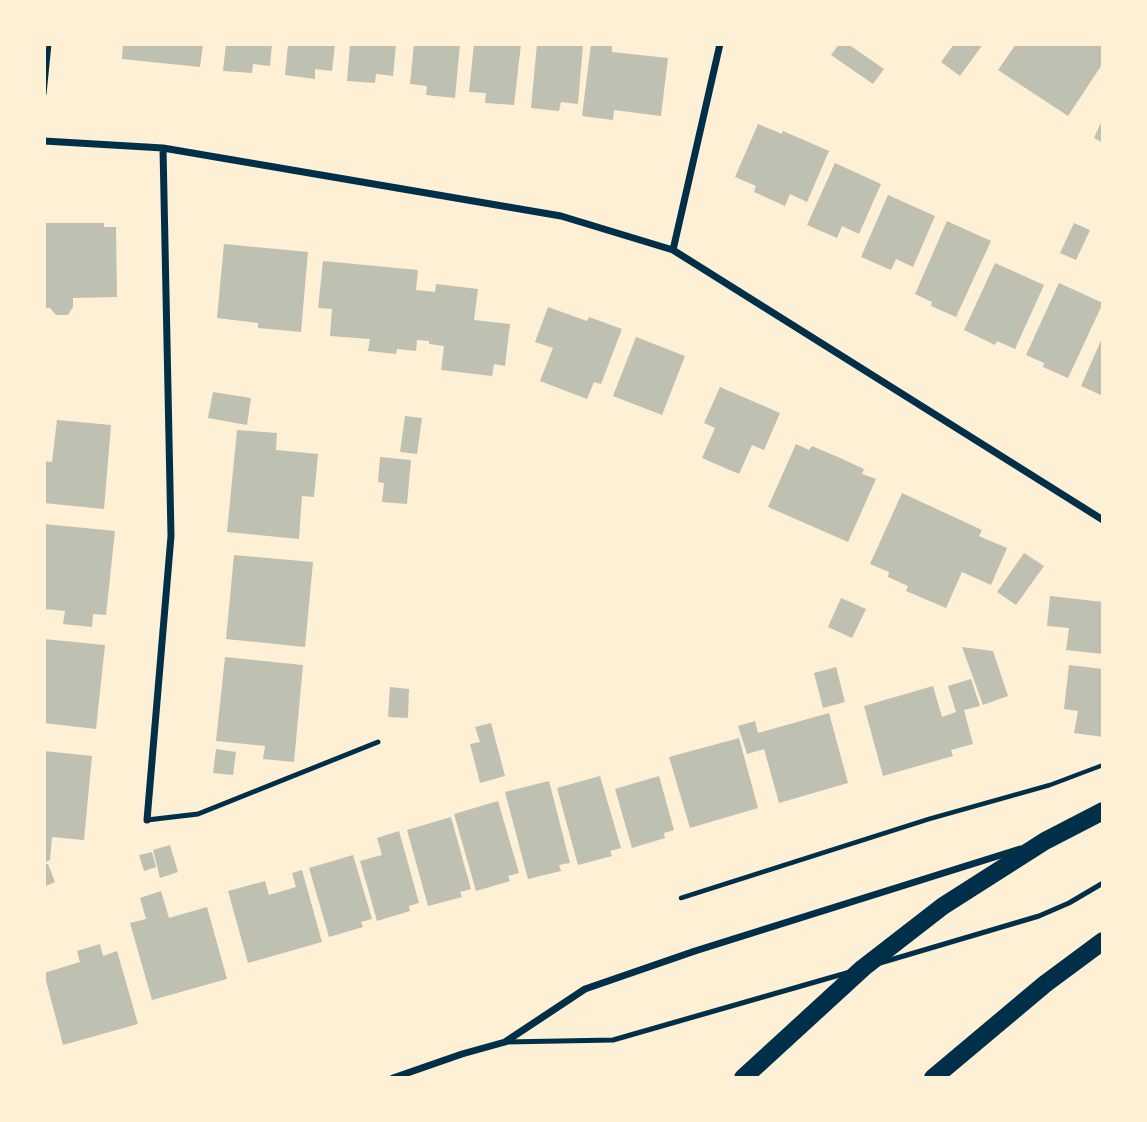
<!DOCTYPE html>
<html>
<head>
<meta charset="utf-8">
<style>
	body { margin:0 }
	#map { position:relative; width:1147px; height:1122px; overflow:hidden; background:#fdf0d5; font-family:"Crimson Pro",serif }
	canvas { display:block }
	.frame { position:absolute; inset:0; border:46px solid #fdf0d5; pointer-events:none }
</style>
</head>
<body>
<div id="map">
<canvas width="1147" height="1122"></canvas>
<div class="frame"></div>
</div>
<script>
const ctx = document.querySelector('canvas').getContext('2d');
ctx.lineJoin = 'round';
function fillPath(path, color) { ctx.fillStyle = color; ctx.fill(path, 'evenodd'); }
const poly = rows => new Path2D(rows.map(r => 'M' + r).join(''));
function stroke(path, color, width, dash) { ctx.strokeStyle = color; ctx.lineWidth = width; ctx.lineCap = dash ? 'butt' : 'round'; ctx.setLineDash(dash || []); ctx.stroke(path); }
fillPath(poly([
	[123,44,203,44,200,67,122,59],
	[226,44,272,44,270,66,253,64,252,73,223,71],
	[288,44,335,44,332,71,315,69,315,79,285,75],
	[350,44,396,44,393,76,376,74,375,83,347,81],
	[414,44,460,44,455,98,426,95,427,86,410,84],
	[474,44,521,44,514,105,485,103,486,93,469,92],
	[537,44,583,44,578,104,561,102,559,111,531,108],
	[591,44,612,44,612,52,668,58,661,116,614,110,613,120,582,116],
	[839,44,848,44,884,69,873,84,831,55],
	[954,44,983,44,960,76,941,62],
	[1016,44,1103,44,1103,63,1068,116,998,70],
	[1103,118,1103,143,1094,138],
	[758,124,782,134,783,131,829,151,807,202,790,194,785,206,754,192,756,186,735,177],
	[835,163,881,184,859,234,842,226,837,238,807,225],
	[888,195,935,216,913,267,896,259,891,270,861,257],
	[947,221,991,241,956,317,931,306,932,302,915,294],
	[44,223,104,223,104,227,116,227,117,297,73,298,73,307,68,315,56,315,50,308,44,308],
	[1074,223,1090,230,1076,260,1060,253],
	[224,244,308,252,301,332,258,328,258,323,217,318],
	[323,261,418,270,416,290,435,292,436,284,478,289,474,320,510,324,505,366,494,364,492,376,441,370,444,346,429,344,429,341,417,340,416,351,397,349,396,354,368,351,370,339,330,336,332,309,318,308],
	[995,263,1044,285,1015,349,997,341,995,345,964,330],
	[1059,283,1103,303,1068,378,1043,367,1044,363,1026,355],
	[548,307,587,321,589,317,622,329,601,384,594,382,587,399,540,381,553,348,535,342],
	[1103,336,1103,396,1081,386],
	[636,337,685,356,662,415,613,396],
	[720,387,780,413,764,450,752,445,739,474,702,458,715,428,704,423],
	[213,392,251,398,247,425,208,418],
	[405,416,422,418,417,454,400,452],
	[57,420,111,425,104,509,44,503,44,461,52,462],
	[237,430,277,433,276,450,318,454,314,497,302,496,299,539,227,532],
	[796,444,809,450,812,446,838,457,864,469,862,474,876,479,848,542,768,507],
	[380,457,411,460,407,504,382,502,384,483,378,482],
	[902,493,982,530,979,536,1007,548,991,585,962,572,946,608,906,591,908,586,888,577,889,572,870,564],
	[44,524,115,531,106,615,93,614,92,627,63,624,65,611,44,609],
	[1024,553,1044,566,1016,605,997,592],
	[234,555,313,562,305,647,226,639],
	[1050,596,1103,602,1103,654,1066,650,1069,628,1047,626],
	[841,598,866,609,852,638,828,627],
	[44,639,105,645,96,729,44,723],
	[962,647,993,651,1008,696,983,705],
	[225,657,303,665,294,762,263,759,265,746,216,741],
	[1069,665,1103,669,1103,737,1074,733,1078,711,1064,709],
	[836,667,845,702,823,708,814,673],
	[971,679,980,706,964,710,973,744,951,750,953,756,883,776,864,706,933,686,942,717,956,712,948,686],
	[390,687,409,689,408,718,388,717],
	[829,713,848,783,779,803,764,749,747,754,738,726,755,721,758,733],
	[491,723,505,776,480,783,470,744,480,742,475,727],
	[739,738,758,808,690,828,669,757],
	[216,749,236,752,233,775,213,773],
	[44,751,92,756,84,840,52,837,50,860,44,863],
	[600,776,621,848,610,851,612,856,578,865,557,788],
	[659,776,674,830,664,833,665,838,632,848,615,789],
	[549,781,570,863,559,865,561,871,528,879,505,792],
	[498,801,519,873,508,876,510,881,476,891,454,814],
	[451,817,471,889,460,892,462,897,428,906,407,830],
	[399,831,419,903,409,906,410,911,377,921,360,861,382,855,377,838],
	[170,845,178,872,160,878,153,850],
	[152,852,156,867,144,871,139,855],
	[353,855,372,919,361,922,363,927,329,937,309,868],
	[48,864,55,882,44,887,44,865],
	[302,870,322,942,248,963,228,891,265,881,269,895,296,887,292,873],
	[161,891,169,918,207,907,227,979,152,1000,130,923,146,919,140,898],
	[100,944,103,956,117,951,138,1024,63,1045,44,973,80,962,77,951]
]), '#bec0b2');
stroke(poly([
	[681,898,929,819,1050,785,1103,765]
]), '#003049', 4.5);
stroke(poly([
	[44,94,49,44],
	[147,820,198,814,378,742],
	[880,963,1039,916,1069,903,1103,883],
	[506,1042,613,1040,850,972]
]), '#003049', 5);
stroke(poly([
	[44,141,163,148,561,216,673,250,1103,520],
	[673,250,720,44],
	[147,820,171,536,163,148],
	[393,1078,462,1054,505,1042,585,989,695,951,1020,849]
]), '#003049', 7);
stroke(poly([
	[743,1078,863,968,943,906,1045,841,1103,811],
	[933,1078,1045,984,1103,941]
]), '#003049', 18);
</script>
</body>
</html>
